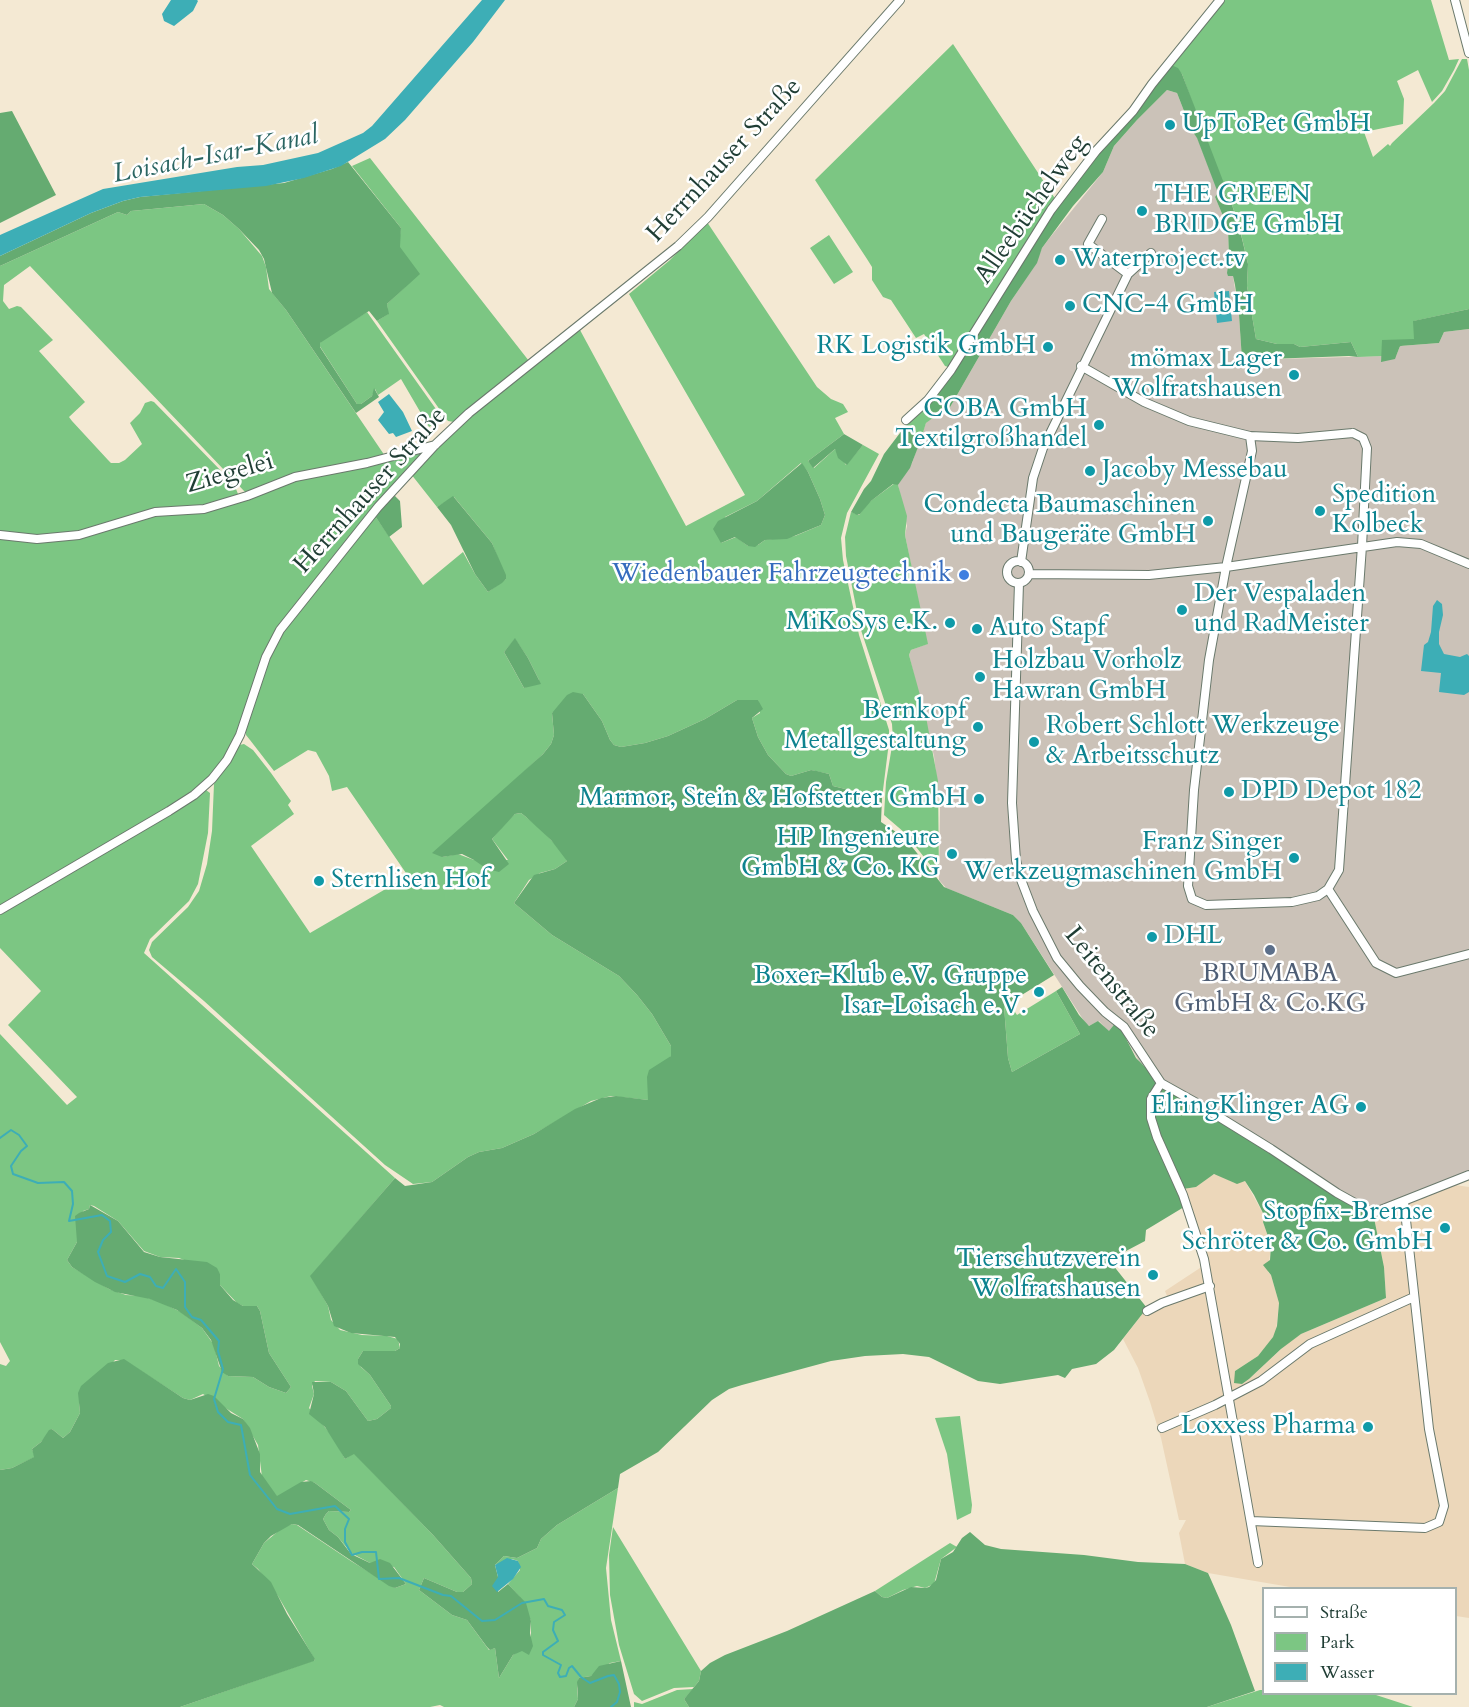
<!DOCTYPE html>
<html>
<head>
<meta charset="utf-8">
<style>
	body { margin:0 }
	#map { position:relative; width:1469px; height:1707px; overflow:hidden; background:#f4e9d3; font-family:Cardo,serif }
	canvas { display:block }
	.legend { position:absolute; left:1262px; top:1587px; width:195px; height:108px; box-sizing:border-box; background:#fff; border:2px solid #a5b1ae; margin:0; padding:8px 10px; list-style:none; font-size:18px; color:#1f3d34 }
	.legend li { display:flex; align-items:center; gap:12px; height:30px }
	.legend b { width:30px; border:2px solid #a5b1ae }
</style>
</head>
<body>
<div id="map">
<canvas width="1469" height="1707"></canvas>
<ul class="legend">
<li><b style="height:8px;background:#fff"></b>Straße</li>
<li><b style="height:16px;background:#7cc683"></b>Park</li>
<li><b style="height:16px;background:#3daeb6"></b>Wasser</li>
</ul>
</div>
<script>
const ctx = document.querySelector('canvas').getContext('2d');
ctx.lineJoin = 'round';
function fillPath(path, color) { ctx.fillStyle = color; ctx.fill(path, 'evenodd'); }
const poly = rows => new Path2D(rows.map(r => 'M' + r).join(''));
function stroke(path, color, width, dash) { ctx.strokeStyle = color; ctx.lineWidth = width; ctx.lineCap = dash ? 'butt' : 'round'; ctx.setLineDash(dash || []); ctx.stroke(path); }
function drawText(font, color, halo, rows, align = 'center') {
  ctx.font = font + ' Cardo,serif'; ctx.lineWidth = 5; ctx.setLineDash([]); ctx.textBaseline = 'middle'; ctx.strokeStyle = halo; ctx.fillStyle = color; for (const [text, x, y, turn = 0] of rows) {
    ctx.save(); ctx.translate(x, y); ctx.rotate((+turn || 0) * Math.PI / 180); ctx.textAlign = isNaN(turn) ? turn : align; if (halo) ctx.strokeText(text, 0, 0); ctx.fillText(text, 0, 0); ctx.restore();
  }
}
fillPath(poly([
	[1216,1174,1235,1183,1245,1181,1265,1217,1263,1222,1271,1245,1268,1272,1271,1275,1279,1303,1276,1332,1270,1342,1258,1356,1235,1371,1242,1384,1249,1379,1290,1341,1301,1334,1386,1298,1384,1267,1373,1213,1448,1184,1469,1187,1469,1618,1456,1616,1456,1588,1296,1588,1208,1573,1185,1564,1179,1533,1186,1520,1179,1520,1161,1438,1150,1402,1138,1368,1123,1339,1147,1308,1167,1296,1165,1291,1203,1266,1183,1189,1196,1187,1212,1175]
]), '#ecd7ba');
fillPath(poly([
	[1167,90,1177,93,1191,129,1197,137,1219,194,1215,197,1228,228,1229,266,1233,276,1239,315,1242,360,1382,356,1381,361,1396,356,1400,346,1439,343,1444,332,1469,329,1469,1170,1425,1198,1366,1210,1195,1102,1140,1063,1128,1042,1131,1043,1117,1021,1109,1032,1099,1021,1089,1026,1086,1024,1021,923,1013,915,946,888,939,880,940,808,934,756,909,655,911,650,927,644,905,535,907,526,898,485,912,463,926,423,929,419,949,409,1011,301,1034,267,1042,248,1048,240,1103,172,1114,146,1137,120]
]), '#cbc2b8');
fillPath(poly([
	[1223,0,1431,0,1449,60,1459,59,1454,70,1442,91,1432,102,1418,70,1397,81,1404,99,1403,124,1364,132,1373,157,1388,144,1390,146,1392,143,1434,103,1445,91,1462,59,1467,59,1469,70,1469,309,1414,321,1414,339,1382,356,1358,357,1351,342,1300,347,1294,344,1277,344,1256,339,1247,286,1248,264,1239,225,1232,205,1225,194,1182,74,1169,64],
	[953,44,1056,200,952,368,945,366,924,334,916,338,891,300,883,297,872,280,872,267,867,259,815,180],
	[370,158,529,361,454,422,448,421,445,417,377,321,388,314,387,304,405,287,399,242,401,228,352,166],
	[204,204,223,215,239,229,262,256,266,267,269,289,286,310,385,456,249,493,245,492,30,266,4,285,3,301,9,309,17,306,21,307,53,340,39,351,85,402,69,417,72,421,108,460,111,463,119,463,125,460,142,444,130,423,140,413,145,403,151,401,154,402,226,476,236,489,238,494,237,497,207,504,157,511,78,533,36,537,0,532,0,266,118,212,127,215,131,211],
	[707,222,817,387,831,399,843,404,848,412,835,418,844,434,808,461,814,468,835,449,846,465,863,445,879,454,847,513,841,538,843,560,859,635,889,730,889,742,882,798,833,786,829,774,811,770,791,776,786,774,768,755,758,737,752,718,760,713,758,700,737,700,705,719,668,736,645,743,621,747,614,745,610,740,602,721,583,694,552,713,554,735,551,744,543,754,497,797,442,857,458,854,474,860,508,860,492,839,507,821,515,814,521,813,541,829,565,855,567,861,555,869,540,873,529,880,514,903,552,935,619,976,637,995,652,1014,671,1046,671,1056,648,1100,611,1096,591,1101,534,1134,502,1148,479,1152,468,1157,432,1182,413,1184,385,1165,204,1001,152,957,149,950,152,942,188,907,199,891,207,864,212,831,214,784,239,745,244,744,253,750,271,773,291,801,288,805,294,814,251,846,310,933,408,876,347,787,332,791,329,776,316,752,308,750,274,771,250,740,246,735,246,730,265,667,283,631,375,516,423,585,463,552,475,574,488,592,506,579,492,543,454,497,437,507,411,474,457,429,516,379,580,330,686,526,745,495,629,294,670,260],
	[801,463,808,472,820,499,825,515,821,525,795,536,765,540,758,545,748,546,736,537,721,543,725,517,757,501],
	[515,639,528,658,539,680,524,688,504,652],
	[829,235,853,272,834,284,810,248],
	[367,312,443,419,429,427,401,379,378,395,375,389,372,396,361,404,357,404,319,345,321,341],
	[926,406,934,417,926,423,920,442,906,425],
	[421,452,421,455,307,589,280,625,244,719,228,753,210,778,193,792,168,808,0,906,0,538,42,542,71,539,146,518,195,511,299,479],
	[895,483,898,485,907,516,905,535,928,644,911,650,909,655,926,717,938,781,939,876,905,833,884,815,886,782,893,740,892,724,860,627,846,556,845,537,851,512,859,515,868,503],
	[206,790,210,793,208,833,198,884,189,901,150,939,144,953,395,1178,311,1276,328,1306,331,1320,340,1330,362,1335,387,1336,398,1339,400,1348,395,1351,363,1351,358,1359,361,1367,370,1375,391,1406,391,1408,377,1419,368,1421,346,1391,331,1382,315,1381,312,1386,314,1394,309,1408,333,1437,345,1459,354,1453,433,1535,471,1578,472,1584,463,1592,457,1592,424,1578,419,1590,452,1615,467,1620,489,1650,495,1648,499,1678,513,1655,519,1651,526,1651,531,1636,531,1621,519,1596,508,1584,520,1570,518,1561,512,1559,495,1565,504,1556,517,1558,537,1548,541,1539,557,1525,618,1488,606,1568,611,1620,621,1661,610,1663,591,1676,579,1678,577,1688,578,1699,574,1707,444,1707,440,1705,430,1707,180,1707,315,1660,278,1596,258,1569,252,1564,264,1543,282,1528,292,1524,297,1525,351,1561,395,1588,406,1584,394,1567,370,1563,351,1553,338,1537,329,1530,323,1519,326,1514,329,1511,349,1512,351,1510,315,1483,306,1480,277,1497,262,1477,258,1445,243,1419,203,1394,190,1400,183,1398,124,1360,115,1360,79,1402,80,1413,70,1432,63,1438,52,1429,41,1442,32,1449,35,1457,12,1468,0,1470,0,1364,6,1366,10,1361,0,1342,0,1034,67,1105,77,1097,8,1025,41,991,0,948,0,913,187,803],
	[90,1205,94,1206,118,1221,144,1251,160,1257,179,1258,220,1274,220,1285,237,1303,243,1306,257,1306,260,1311,269,1353,291,1387,286,1393,269,1387,253,1377,228,1376,219,1366,214,1345,202,1328,181,1312,158,1301,141,1296,126,1295,109,1289,72,1267,67,1260,77,1242,83,1211,89,1209],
	[1056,991,1080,1034,1012,1072,1008,1058,1004,1006,1009,1003,1017,1015],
	[960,1416,972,1505,971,1513,957,1520,947,1454,935,1418],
	[613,1527,701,1671,699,1681,694,1687,674,1688,642,1701,634,1694,619,1645,610,1595,609,1555],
	[950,1543,957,1547,941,1559,934,1584,925,1588,917,1586,903,1590,887,1598,882,1597,875,1591],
	[693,1689,684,1699,689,1707,634,1707,634,1702,642,1704,677,1690],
	[1260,1690,1263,1690,1264,1694,1373,1694,1413,1707,1207,1707]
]), '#7cc683');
fillPath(poly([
	[1169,64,1178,68,1182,74,1225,186,1225,194,1232,205,1239,226,1248,264,1247,286,1256,339,1277,344,1294,344,1300,347,1351,342,1358,357,1349,356,1242,360,1239,315,1235,285,1233,276,1228,276,1227,273,1229,260,1228,228,1215,197,1218,193,1197,138,1191,129,1177,93,1167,90,1137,120,1114,146,1103,172,1073,206,1042,248,1037,263,1011,301,949,409,934,417,926,406,939,392,957,366,1055,208],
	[12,111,56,195,0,223,0,113],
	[348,162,401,228,400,247,420,274,387,304,389,314,387,315,377,321,369,311,320,343,320,347,357,404,361,404,372,396,374,388,379,397,356,413,286,310,272,293,264,259,259,250,239,229,223,215,204,204,131,211,127,215,118,212,0,266,0,256,91,213,123,201,140,197,284,183,332,169],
	[1469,309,1469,329,1444,332,1439,343,1400,346,1395,359,1381,362,1382,340,1414,339,1413,321],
	[906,425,920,442,910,468,898,485,893,484,871,501,860,514,857,515,851,512,864,489,871,481,884,454],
	[844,434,863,445,847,465,838,458,835,449,813,468,808,461],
	[802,463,808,472,820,499,825,515,821,525,787,539,765,540,755,547,748,546,735,537,721,543,713,529,718,521,757,501],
	[395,496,400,501,402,527,389,537,375,516,392,497],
	[453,496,492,543,506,575,506,579,502,583,488,592,475,574,451,525,437,507],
	[515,638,528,658,541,684,524,688,513,668,504,652],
	[573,692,583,694,602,721,610,740,614,745,621,747,645,743,668,736,705,719,737,700,758,700,763,709,752,718,758,737,768,755,786,774,791,776,811,770,817,771,829,774,833,786,882,798,881,822,905,838,944,887,1013,915,1021,923,1054,975,1004,1006,1008,1058,1012,1072,1080,1034,1056,991,1062,987,1079,1015,1089,1026,1098,1021,1109,1031,1117,1021,1136,1058,1161,1083,1373,1213,1384,1267,1386,1298,1301,1334,1281,1349,1249,1379,1242,1384,1234,1383,1235,1371,1258,1356,1273,1337,1277,1326,1279,1303,1271,1275,1263,1265,1270,1260,1271,1245,1263,1222,1265,1217,1254,1195,1245,1181,1237,1184,1214,1174,1196,1187,1183,1189,1184,1207,1146,1230,1145,1241,1109,1260,1147,1308,1114,1350,1096,1364,1072,1369,1065,1378,1058,1375,1000,1384,978,1381,929,1357,903,1354,865,1356,831,1361,742,1385,729,1389,712,1400,658,1452,620,1474,618,1488,557,1525,541,1539,537,1548,517,1558,504,1556,495,1565,498,1577,498,1592,508,1584,526,1603,531,1621,530,1633,533,1646,529,1655,522,1651,513,1655,499,1678,495,1648,490,1650,487,1647,467,1620,452,1615,419,1590,424,1578,457,1592,463,1592,472,1584,471,1578,433,1535,354,1454,345,1459,325,1427,309,1414,314,1394,312,1382,331,1382,346,1391,368,1421,377,1419,391,1408,391,1406,370,1375,358,1364,358,1359,363,1351,395,1351,400,1348,400,1344,395,1337,351,1333,334,1326,328,1306,310,1276,395,1178,405,1186,432,1182,468,1157,479,1152,502,1148,534,1134,575,1109,601,1098,616,1096,648,1100,647,1077,649,1070,671,1056,671,1046,652,1014,637,995,619,976,552,935,514,903,534,875,555,869,567,861,551,840,526,817,521,813,515,814,492,839,509,864,499,872,487,869,474,860,462,854,442,857,432,853,543,754,551,744,554,735,552,713,567,695],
	[90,1205,118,1221,144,1252,160,1257,207,1262,217,1268,220,1274,220,1285,233,1300,243,1306,257,1306,260,1311,269,1353,291,1387,286,1393,269,1387,253,1377,228,1376,222,1372,211,1340,202,1328,177,1310,150,1299,115,1292,95,1282,72,1267,67,1260,77,1242,75,1216,79,1213,89,1209],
	[124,1359,183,1398,190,1400,208,1394,214,1396,231,1413,243,1419,250,1428,260,1454,260,1472,277,1496,301,1482,311,1481,315,1483,351,1510,349,1512,329,1511,326,1514,323,1519,329,1530,338,1537,351,1554,370,1563,380,1559,390,1563,406,1584,395,1588,389,1586,298,1525,292,1524,271,1536,264,1543,252,1564,271,1582,287,1614,315,1659,314,1661,180,1707,0,1707,0,1470,12,1468,34,1457,32,1449,41,1442,49,1430,52,1429,63,1438,70,1432,80,1413,78,1393,81,1386,108,1363],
	[970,1532,985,1545,1001,1549,1084,1555,1138,1562,1185,1564,1208,1573,1231,1625,1255,1691,1207,1707,689,1707,684,1699,699,1681,701,1671,710,1663,725,1655,787,1631,875,1591,882,1597,887,1598,911,1587,925,1588,929,1587,936,1580,941,1559,953,1552,962,1538],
	[621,1661,631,1707,574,1707,578,1699,577,1682,579,1678,591,1676,599,1666]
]), '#65ab71');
fillPath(poly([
	[171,0,197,0,198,1,193,11,174,26,164,21,162,14],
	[482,0,505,0,473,42,405,120,385,139,341,166,304,178,266,186,140,197,123,201,91,213,0,256,0,235,103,189,237,167,263,165,318,153,363,133,372,126],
	[1229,291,1232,321,1217,323,1214,292],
	[389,394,403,412,412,431,396,437,393,433,389,434,378,420,384,412,378,402],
	[1437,600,1442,604,1443,615,1439,632,1439,644,1444,654,1460,657,1467,654,1469,656,1469,692,1464,695,1439,692,1441,673,1421,671,1424,645,1428,642,1431,632,1433,606],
	[507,1558,518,1561,521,1567,513,1579,497,1592,492,1586,498,1577,495,1565]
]), '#3daeb6');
stroke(poly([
	[0,1138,11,1130,19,1135,27,1146,21,1151,11,1166,13,1174,38,1183,64,1182,72,1191,73,1204,69,1221,102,1215,110,1221,111,1232,103,1240,98,1252,107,1276,125,1282,140,1274,150,1277,156,1286,163,1288,176,1269,185,1282,185,1307,192,1317,201,1320,219,1341,218,1351,223,1369,214,1399,218,1412,228,1422,241,1425,250,1475,277,1509,290,1514,335,1506,349,1519,345,1529,345,1542,352,1555,362,1552,376,1552,379,1579,399,1578,443,1595,451,1596,482,1621,495,1620,522,1603,544,1599,548,1606,562,1610,565,1615,554,1622,553,1630,558,1641,543,1652,543,1655,561,1665,558,1673,560,1677,566,1676,569,1668,572,1666,581,1677,590,1683,608,1676,614,1675,619,1684,620,1692,617,1702,611,1707]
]), '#3daeb6', 2);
const minor = poly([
	[1455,0,1469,53],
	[1102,219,1088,244,1128,274],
	[1081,366,1144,402,1189,421,1250,436],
	[906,420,928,400,951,370,1051,210,1096,151,1133,111,1152,84,1220,0],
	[1353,433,1363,438,1367,448,1362,546,1339,870,1328,889,1318,896,1292,902,1206,905,1192,899,1188,886,1194,790,1209,660,1226,567,1252,451,1250,436,1298,438,1353,433],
	[0,535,37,539,79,535,155,512,204,509,247,496,295,477,367,463,435,445],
	'1007 572a11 11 0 1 1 22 0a11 11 0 1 1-22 0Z',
	[1021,562,1033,478,1043,448,1128,274,1151,253],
	[1029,574,1149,575,1226,567,1397,542,1421,544,1469,564],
	[1019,583,1012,803,1016,860,1020,877,1033,911,1057,958,1080,986,1105,1012,1124,1027,1161,1083,1195,1102,1271,1149,1337,1193,1373,1213,1469,1175],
	[1328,889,1376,963,1396,973,1469,954],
	[0,910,169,811,194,795,212,779,227,760,240,735,266,657,280,630,378,507,435,445,469,413,678,246,708,217,900,0],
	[1161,1083,1151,1099,1151,1118,1157,1137,1183,1195,1204,1259,1258,1563],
	[1147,1311,1162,1303,1210,1286],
	[1162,1428,1215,1405,1261,1381,1310,1344,1414,1297],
	[1251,1521,1425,1528,1439,1522,1444,1506,1429,1429,1404,1202]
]);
stroke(minor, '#6a796c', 10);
stroke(minor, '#fff', 8);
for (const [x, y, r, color] of [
	[1170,125,6,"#0f9aa8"],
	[1142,211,6,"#0f9aa8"],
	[1060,260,6,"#0f9aa8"],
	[1070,306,6,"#0f9aa8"],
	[1048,347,6,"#0f9aa8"],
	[1294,375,6,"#0f9aa8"],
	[1099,425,6,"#0f9aa8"],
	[1090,471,6,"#0f9aa8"],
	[1320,511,6,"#0f9aa8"],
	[1208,521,6,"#0f9aa8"],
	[964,575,6,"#3f7fe0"],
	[1182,610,6,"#0f9aa8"],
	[950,623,6,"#0f9aa8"],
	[977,629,6,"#0f9aa8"],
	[980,677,6,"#0f9aa8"],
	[978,727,6,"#0f9aa8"],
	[1034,742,6,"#0f9aa8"],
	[1229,792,6,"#0f9aa8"],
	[979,799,6,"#0f9aa8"],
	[952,854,6,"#0f9aa8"],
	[1294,858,6,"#0f9aa8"],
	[319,881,6,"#0f9aa8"],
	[1152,937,6,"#0f9aa8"],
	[1270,950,6,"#5c6f8a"],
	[1039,992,6,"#0f9aa8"],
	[1361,1107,6,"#0f9aa8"],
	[1445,1228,6,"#0f9aa8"],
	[1153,1275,6,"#0f9aa8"],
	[1368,1427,6,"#0f9aa8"]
]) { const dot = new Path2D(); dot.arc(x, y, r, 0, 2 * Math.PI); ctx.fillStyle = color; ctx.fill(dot); stroke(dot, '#fff', 2); }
drawText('26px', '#0d838f', '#fff', [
	["UpToPet GmbH",1182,125,"left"],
	["THE GREEN",1154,196,"left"],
	["BRIDGE GmbH",1154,226,"left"],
	["Waterproject.tv",1072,260,"left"],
	["CNC-4 GmbH",1082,306,"left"],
	["RK Logistik GmbH",1036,347],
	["mömax Lager",1282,360],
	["Wolfratshausen",1282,390],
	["COBA GmbH",1087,410],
	["Textilgroßhandel",1087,440],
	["Jacoby Messebau",1102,471,"left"],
	["Spedition",1332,496,"left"],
	["Kolbeck",1332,526,"left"],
	["Condecta Baumaschinen",1196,506],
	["und Baugeräte GmbH",1196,536],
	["Der Vespaladen",1194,595,"left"],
	["und RadMeister",1194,625,"left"],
	["MiKoSys e.K.",938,623],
	["Auto Stapf",989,629,"left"],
	["Holzbau Vorholz",992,662,"left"],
	["Hawran GmbH",992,692,"left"],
	["Bernkopf",966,712],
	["Metallgestaltung",966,742],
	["Robert Schlott Werkzeuge",1046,727,"left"],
	["& Arbeitsschutz",1046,757,"left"],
	["DPD Depot 182",1241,792,"left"],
	["Marmor, Stein & Hofstetter GmbH",967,799],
	["HP Ingenieure",940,839],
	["GmbH & Co. KG",940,869],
	["Franz Singer",1282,843],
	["Werkzeugmaschinen GmbH",1282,873],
	["Sternlisen Hof",331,881,"left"],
	["DHL",1164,937,"left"],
	["Boxer-Klub e.V. Gruppe",1027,977],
	["Isar-Loisach e.V.",1027,1007],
	["ElringKlinger AG",1349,1107],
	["Stopfix-Bremse",1433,1213],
	["Schröter & Co. GmbH",1433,1243],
	["Tierschutzverein",1141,1260],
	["Wolfratshausen",1141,1290],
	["Loxxess Pharma",1356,1427]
], 'right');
drawText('26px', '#1f3d34', '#fff', [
	["Herrnhauser Straße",725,161,-47],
	["Alleebüchelweg",1032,210,-55],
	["Ziegelei",230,474,-16],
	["Herrnhauser Straße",371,491,-48],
	["Leitenstraße",1111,983,51]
]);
drawText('26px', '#366cbe', '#fff', [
	["Wiedenbauer Fahrzeugtechnik",952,575]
], 'right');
drawText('26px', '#4e5e75', '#fff', [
	["BRUMABA",1270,975],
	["GmbH & Co.KG",1270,1005]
]);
drawText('italic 27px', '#2a6562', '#fff', [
	["Loisach-Isar-Kanal",216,156,-11]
]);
</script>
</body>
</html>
